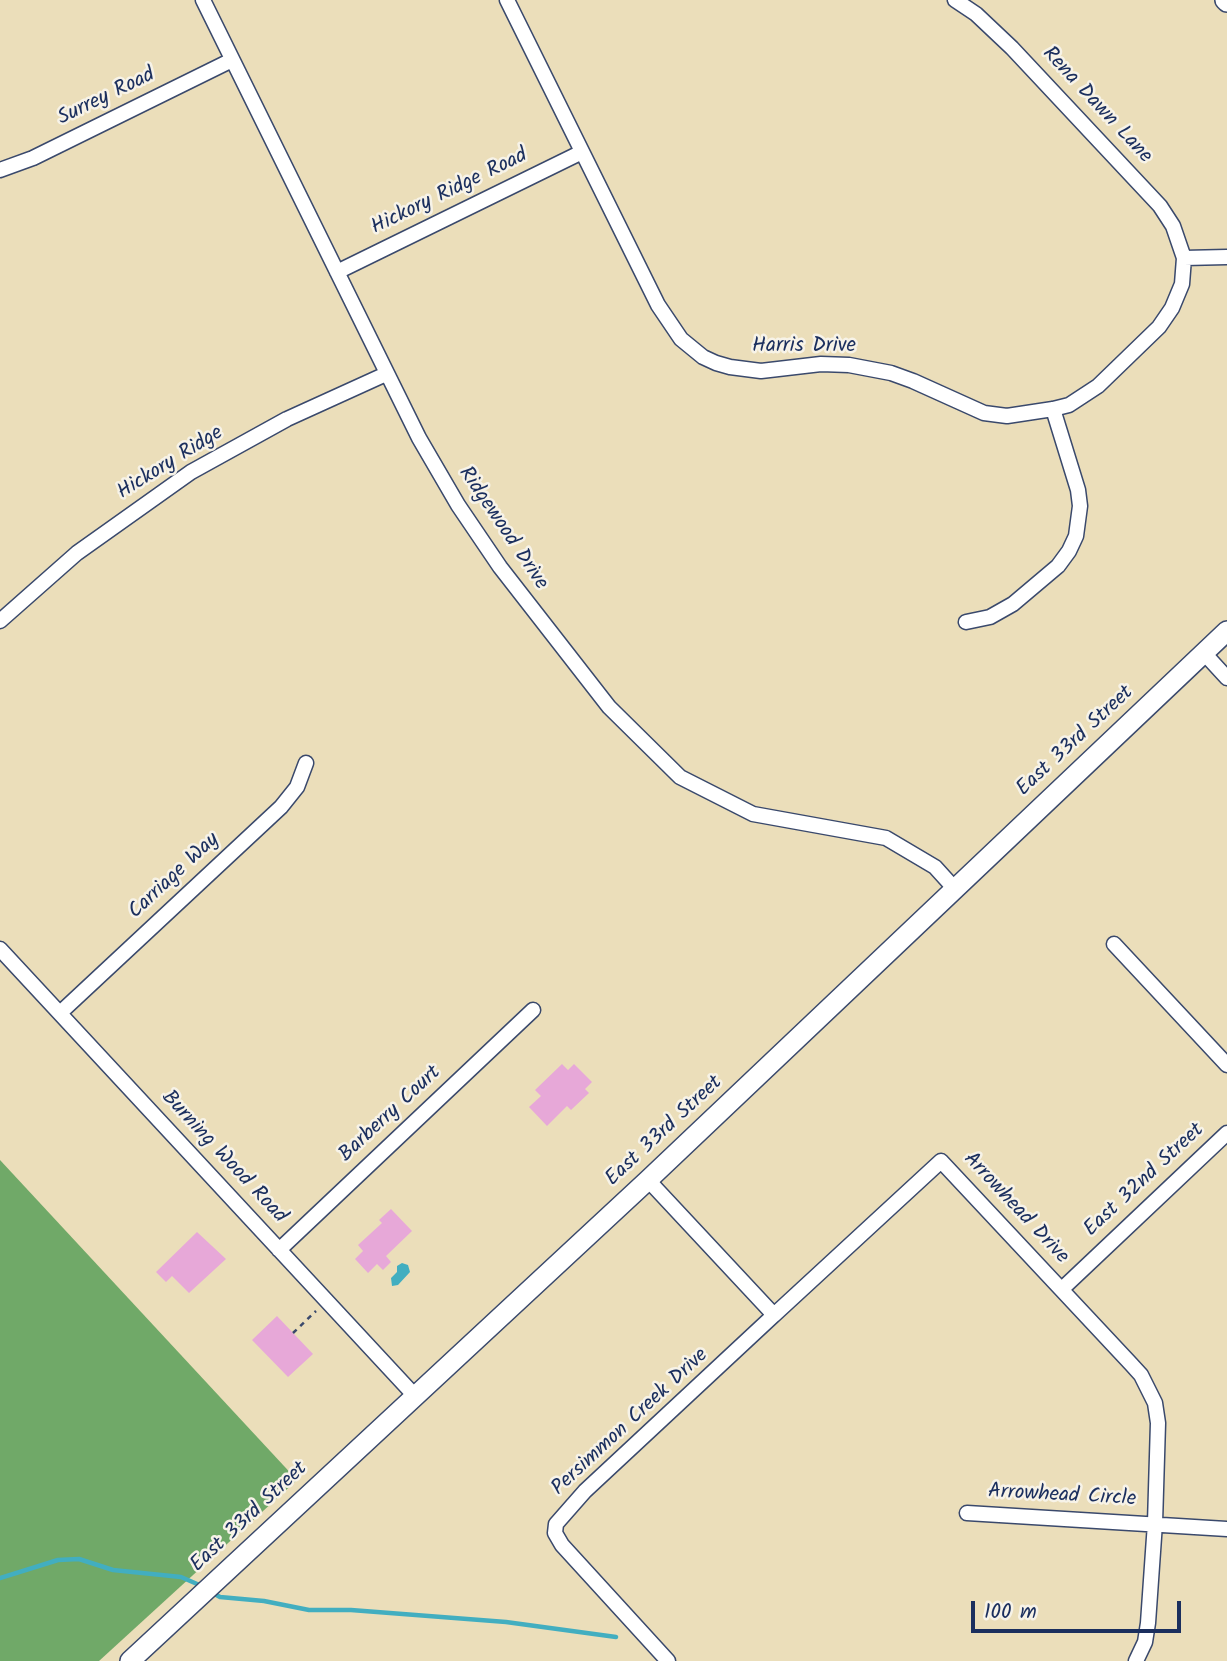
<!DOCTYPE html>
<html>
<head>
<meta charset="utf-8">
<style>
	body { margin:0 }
	#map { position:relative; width:1227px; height:1661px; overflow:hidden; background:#ebdeba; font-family:Kalam,sans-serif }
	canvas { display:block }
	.scale { position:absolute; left:971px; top:1601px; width:210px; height:32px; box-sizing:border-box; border:4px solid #1b2f5e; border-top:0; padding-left:9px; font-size:21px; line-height:24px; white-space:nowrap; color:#1b2f5e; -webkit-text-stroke:5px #f7f3e8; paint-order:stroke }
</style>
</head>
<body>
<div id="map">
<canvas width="1227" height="1661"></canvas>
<div class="scale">100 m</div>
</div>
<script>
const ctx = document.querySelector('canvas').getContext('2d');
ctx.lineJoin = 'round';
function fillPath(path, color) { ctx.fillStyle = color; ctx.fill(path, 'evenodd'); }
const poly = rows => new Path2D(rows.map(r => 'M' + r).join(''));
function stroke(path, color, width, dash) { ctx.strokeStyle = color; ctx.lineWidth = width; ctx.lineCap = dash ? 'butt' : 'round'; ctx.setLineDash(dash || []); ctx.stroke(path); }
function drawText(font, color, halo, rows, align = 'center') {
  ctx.font = font + ' Kalam,sans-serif'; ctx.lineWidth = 5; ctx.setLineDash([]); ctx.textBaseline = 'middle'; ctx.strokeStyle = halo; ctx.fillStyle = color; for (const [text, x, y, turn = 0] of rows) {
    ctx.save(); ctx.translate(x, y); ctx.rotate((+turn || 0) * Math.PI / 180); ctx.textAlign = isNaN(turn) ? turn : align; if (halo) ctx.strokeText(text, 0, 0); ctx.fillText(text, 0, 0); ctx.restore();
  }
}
fillPath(poly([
	[0,1160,297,1480,99,1661,0,1661]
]), '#70a968');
fillPath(poly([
	[402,1263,408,1265,410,1272,398,1285,392,1286,391,1278,397,1272,397,1266]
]), '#42aec0');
stroke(poly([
	[0,1578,58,1560,79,1559,113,1570,181,1577,204,1587],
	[211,1592,220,1597,264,1601,309,1610,351,1610,506,1622,616,1637]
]), '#42aec0', 4.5);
fillPath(poly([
	[562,1064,568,1070,574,1064,592,1082,585,1089,589,1093,571,1110,567,1106,547,1126,529,1107,541,1096,535,1090],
	[391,1209,412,1231,386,1256,391,1262,383,1270,377,1264,368,1273,355,1259,363,1251,358,1245,382,1223,379,1220],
	[197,1232,226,1259,189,1293,172,1276,166,1282,156,1272],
	[277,1316,313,1354,288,1377,252,1340]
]), '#e7a8d8');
const minor = poly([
	[203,0,419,438,458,505,500,567,609,707,680,777,753,814,886,838,935,867,954,888],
	[507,0,658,305,681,339,703,357,716,363,730,367,761,371,821,364,849,365,891,373,913,381,984,413,1007,416,1053,409,1069,405,1098,386,1159,327,1172,308,1182,284,1184,258,1227,257],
	[955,0,976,14,1012,48,1160,206,1173,226,1184,258],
	[0,170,33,158,232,60],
	[337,272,582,152],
	[0,621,77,553,191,472,287,419,386,374],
	[966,622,990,617,1013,604,1058,566,1069,551,1076,536,1080,506,1078,490,1053,409],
	[1204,653,1227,678],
	[1114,944,1227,1065],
	[0,949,415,1396],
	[60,1013,281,807,297,787,306,763],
	[648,1180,774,1315,941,1161,1131,1364,1141,1375,1155,1403,1158,1423,1155,1523,1148,1623,1145,1642,1136,1661],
	[279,1250,533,1010],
	[1062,1289,1227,1133],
	[967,1513,1227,1529],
	[668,1661,562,1545,555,1533,556,1524,585,1491,774,1315]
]);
const tertiary = poly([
	[1225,0,1227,2],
	[130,1661,648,1180,1227,631]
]);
stroke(minor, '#3a496c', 17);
stroke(tertiary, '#3a496c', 22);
stroke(poly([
	[293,1333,316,1311]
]), '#3a496c', 2.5, [5, 5]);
stroke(minor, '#fff', 14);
stroke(tertiary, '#fff', 19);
drawText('21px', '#1b2f5e', '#f7f3e8', [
	["Surrey Road",107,98,-26],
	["Rena Dawn Lane",1096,106,47],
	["Hickory Ridge Road",450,193,-26],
	["Harris Drive",804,347],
	["Hickory Ridge",171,464,-32],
	["Ridgewood Drive",502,529,56],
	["East 33rd Street",1076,742,-43],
	["Carriage Way",175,877,-43],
	["Barberry Court",391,1115,-43],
	["East 33rd Street",665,1132,-43],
	["Burning Wood Road",223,1158,47],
	["East 32nd Street",1145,1181,-43],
	["Arrowhead Drive",1015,1209,47],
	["Persimmon Creek Drive",631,1423,-43],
	["Arrowhead Circle",1062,1497,3],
	["East 33rd Street",250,1518,-43]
]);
</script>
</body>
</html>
